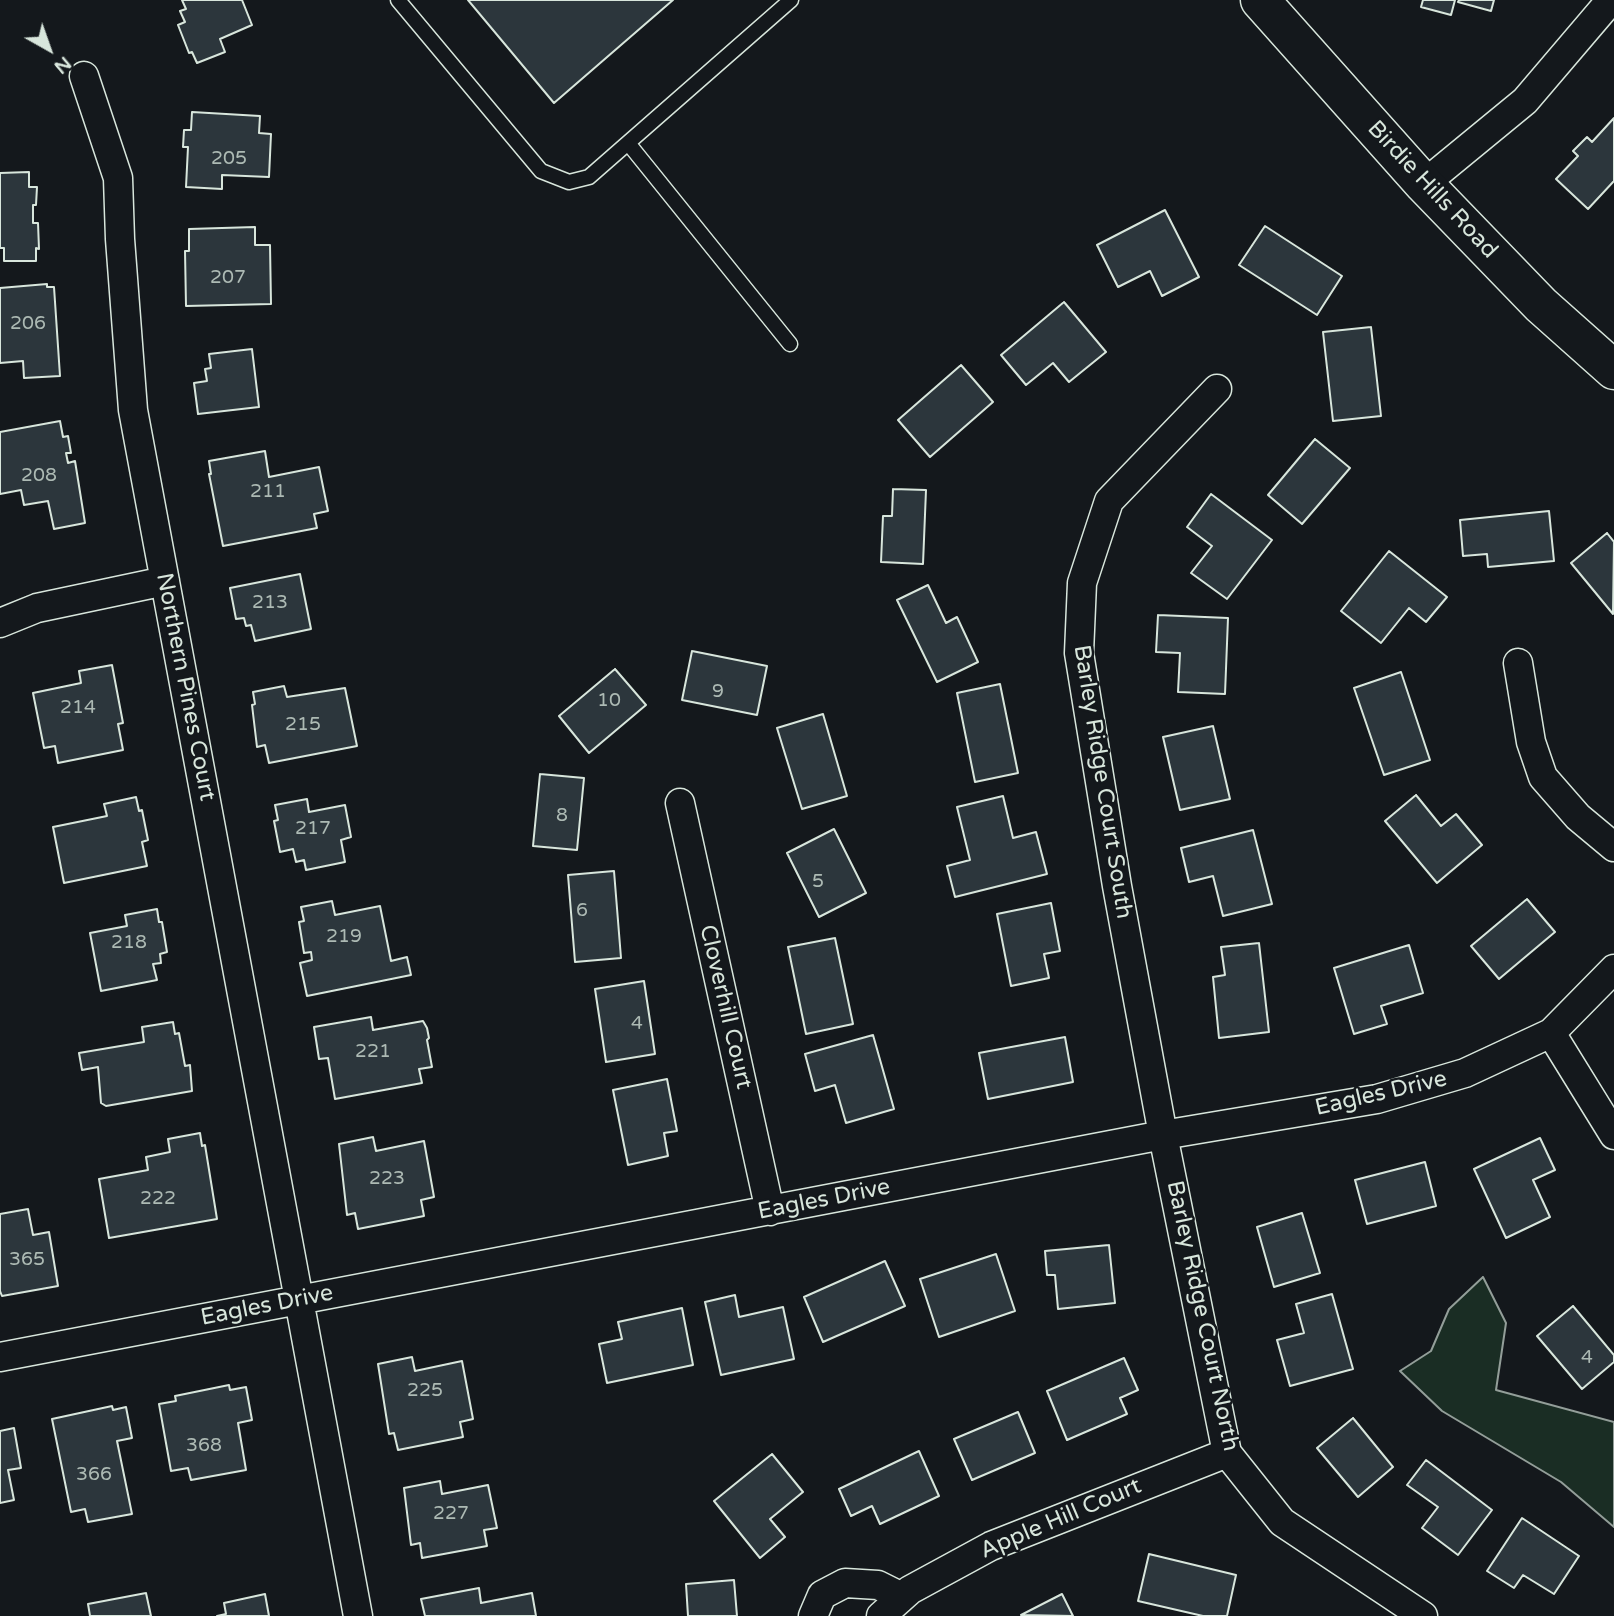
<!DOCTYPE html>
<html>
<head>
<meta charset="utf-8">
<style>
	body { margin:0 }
	#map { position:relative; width:1614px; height:1616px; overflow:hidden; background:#14181c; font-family:"Varela Round",sans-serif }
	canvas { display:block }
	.north { position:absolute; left:14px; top:14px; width:70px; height:70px; -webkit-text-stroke:5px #14181c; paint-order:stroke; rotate:140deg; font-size:19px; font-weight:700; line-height:28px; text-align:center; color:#d8e6dc }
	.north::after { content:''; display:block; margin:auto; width:24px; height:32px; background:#d8e6dc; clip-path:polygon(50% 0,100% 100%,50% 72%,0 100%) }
</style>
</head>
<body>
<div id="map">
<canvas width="1614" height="1616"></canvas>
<div class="north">N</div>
</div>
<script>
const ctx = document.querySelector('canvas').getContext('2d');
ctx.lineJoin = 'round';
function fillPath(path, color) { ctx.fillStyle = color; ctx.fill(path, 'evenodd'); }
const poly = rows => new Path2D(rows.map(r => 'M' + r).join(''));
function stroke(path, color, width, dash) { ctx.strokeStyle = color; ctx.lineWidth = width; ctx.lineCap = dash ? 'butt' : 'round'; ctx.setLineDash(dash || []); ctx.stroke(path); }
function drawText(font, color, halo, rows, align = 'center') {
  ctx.font = font + ' "Varela Round",sans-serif'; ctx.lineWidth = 5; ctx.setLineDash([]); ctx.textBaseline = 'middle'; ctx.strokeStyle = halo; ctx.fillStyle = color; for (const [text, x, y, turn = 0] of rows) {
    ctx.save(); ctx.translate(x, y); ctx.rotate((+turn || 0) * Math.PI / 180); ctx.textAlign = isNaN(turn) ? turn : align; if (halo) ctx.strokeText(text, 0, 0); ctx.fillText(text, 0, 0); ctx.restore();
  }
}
const green = poly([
	[1483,1277,1506,1323,1496,1390,1614,1422,1614,1527,1561,1482,1442,1411,1400,1371,1431,1351,1449,1309,1483,1277]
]);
fillPath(green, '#1a2d24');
stroke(green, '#939e99', 2);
const building = poly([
	[182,0,242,0,252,25,220,39,225,52,197,63,192,52,189,53,178,25,185,22,180,11,186,9,182,0],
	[468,0,673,0,554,103,468,0],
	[1423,0,1455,0,1451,15,1421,7,1423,0],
	[1459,0,1494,0,1491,11,1458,2,1459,0],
	[192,112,260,116,259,133,271,134,269,177,222,175,222,189,186,187,188,147,183,147,184,130,191,130,192,112],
	[1614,118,1614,181,1588,209,1556,179,1578,156,1573,151,1587,137,1592,142,1614,118],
	[29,172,29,187,37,187,36,205,33,205,33,223,38,223,39,249,36,248,36,261,4,261,4,248,0,248,0,173,29,172],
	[1165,210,1199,277,1162,296,1150,271,1118,287,1097,245,1165,210],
	[1265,226,1342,276,1317,315,1239,265,1265,226],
	[255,227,255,245,270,245,271,304,186,306,185,251,189,251,189,229,255,227],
	[47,284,47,287,54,287,60,376,24,378,23,361,0,363,0,288,47,284],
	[1064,302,1106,352,1069,382,1053,363,1026,385,1001,355,1064,302],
	[1371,327,1381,416,1333,421,1323,332,1371,327],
	[252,349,259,407,198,414,194,383,207,381,205,369,211,368,209,354,252,349],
	[961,365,993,402,930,457,898,420,961,365],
	[60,421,63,437,68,436,71,453,66,453,68,463,75,461,85,523,54,529,48,501,24,505,21,490,0,494,0,432,60,421],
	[1315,439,1350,468,1302,524,1268,495,1315,439],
	[265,451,269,477,319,467,328,511,314,514,317,528,223,546,209,474,211,474,209,461,265,451],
	[893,489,926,490,923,564,881,562,883,516,892,516,893,489],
	[1211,494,1272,540,1227,599,1191,573,1212,546,1187,527,1211,494],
	[1549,511,1554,561,1488,567,1487,554,1463,556,1460,520,1549,511],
	[1607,533,1614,542,1613,614,1571,563,1607,533],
	[1389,551,1447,597,1426,622,1409,608,1381,643,1341,611,1389,551],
	[300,574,311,629,255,641,251,625,246,626,244,618,236,619,230,588,300,574],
	[928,585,946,623,957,617,978,662,937,682,897,600,928,585],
	[1158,615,1228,618,1225,694,1178,692,1180,653,1156,652,1158,615],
	[692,651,767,666,757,715,682,700,692,651],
	[112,665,123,723,118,724,123,750,58,763,55,746,44,748,33,693,81,683,79,671,112,665],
	[615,669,646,705,589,753,559,716,615,669],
	[1401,672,1430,760,1384,775,1354,688,1401,672],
	[1000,684,1018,773,975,782,957,693,1000,684],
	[284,686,287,697,345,688,357,746,269,763,265,745,257,747,252,705,255,704,253,692,284,686],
	[823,714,847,796,802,809,777,728,823,714],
	[1213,726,1230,799,1180,810,1163,737,1213,726],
	[540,774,584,778,577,850,533,846,540,774],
	[1416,795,1441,826,1456,814,1482,845,1437,883,1385,821,1416,795],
	[1003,796,1013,838,1036,832,1047,874,955,897,947,866,970,860,957,807,1003,796],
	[136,797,139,811,142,810,148,840,142,842,147,866,64,883,53,827,107,816,104,804,136,797],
	[307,799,309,812,345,805,351,837,341,840,345,862,306,870,304,860,296,862,293,849,280,852,274,821,278,820,275,805,307,799],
	[834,829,866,893,819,917,787,853,834,829],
	[1253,830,1272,904,1223,916,1213,876,1189,882,1181,848,1253,830],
	[614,871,621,958,575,962,568,875,614,871],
	[1527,899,1555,932,1499,979,1471,946,1527,899],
	[332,901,335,915,380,906,391,961,407,957,411,975,307,996,300,963,312,960,311,952,304,953,299,922,304,921,301,907,332,901],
	[1051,903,1060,951,1044,954,1049,978,1011,986,997,914,1051,903],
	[157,909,159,922,162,922,167,952,160,954,161,963,153,964,157,980,101,991,90,933,127,926,125,915,157,909],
	[835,938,853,1024,806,1034,788,947,835,938],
	[1259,943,1269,1032,1219,1038,1213,977,1225,975,1221,947,1259,943],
	[1409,945,1423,993,1381,1006,1387,1024,1354,1034,1334,968,1409,945],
	[644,981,655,1054,606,1062,595,989,644,981],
	[371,1017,373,1030,423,1021,427,1028,429,1038,427,1040,432,1067,419,1069,422,1083,335,1099,328,1058,319,1059,314,1027,371,1017],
	[173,1022,175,1034,179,1033,185,1066,190,1065,192,1091,106,1106,101,1103,98,1067,82,1070,79,1053,144,1042,142,1027,173,1022],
	[873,1035,894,1109,846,1123,835,1085,815,1091,805,1054,873,1035],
	[1065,1037,1073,1082,988,1099,979,1053,1065,1037],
	[667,1079,677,1131,664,1133,668,1156,628,1165,613,1090,667,1079],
	[200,1133,202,1146,205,1145,217,1219,109,1238,99,1179,148,1170,146,1157,170,1152,168,1139,200,1133],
	[373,1137,376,1151,424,1141,434,1197,421,1200,424,1216,358,1229,355,1213,347,1215,339,1144,373,1137],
	[1540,1138,1555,1170,1533,1180,1550,1217,1506,1238,1474,1169,1540,1138],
	[1425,1162,1436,1206,1367,1224,1355,1180,1425,1162],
	[28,1209,33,1235,49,1232,58,1286,2,1296,0,1291,0,1214,28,1209],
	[1302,1213,1320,1273,1274,1287,1257,1227,1302,1213],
	[1109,1245,1115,1303,1058,1309,1055,1275,1047,1275,1045,1251,1109,1245],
	[996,1254,1015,1311,939,1337,920,1279,996,1254],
	[885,1261,905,1306,823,1342,804,1297,885,1261],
	[1332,1294,1353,1369,1290,1386,1277,1340,1304,1333,1296,1304,1332,1294],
	[735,1295,739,1317,783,1307,794,1359,721,1375,705,1302,735,1295],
	[1573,1306,1614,1355,1614,1362,1582,1389,1537,1336,1573,1306],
	[682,1308,693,1365,607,1383,599,1344,622,1339,618,1322,682,1308],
	[412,1357,415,1371,462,1361,473,1419,460,1422,463,1437,398,1450,394,1433,389,1434,378,1364,412,1357],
	[1124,1358,1138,1390,1120,1398,1127,1414,1067,1440,1047,1391,1124,1358],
	[229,1385,230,1390,246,1387,252,1420,238,1423,246,1470,191,1480,188,1468,171,1471,159,1404,176,1401,175,1396,229,1385],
	[112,1406,113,1410,126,1407,132,1438,117,1441,132,1514,88,1522,85,1509,71,1512,52,1419,112,1406],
	[1018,1412,1035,1453,972,1480,954,1439,1018,1412],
	[1353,1418,1393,1467,1358,1497,1317,1448,1353,1418],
	[14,1428,21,1468,8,1470,14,1500,0,1503,0,1431,14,1428],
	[919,1451,939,1496,880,1524,872,1506,851,1516,839,1489,919,1451],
	[772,1454,803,1492,770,1519,785,1537,760,1558,714,1501,772,1454],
	[1426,1460,1492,1510,1458,1555,1422,1528,1438,1507,1407,1485,1426,1460],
	[440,1481,442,1494,488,1485,497,1528,484,1530,487,1546,422,1558,420,1543,411,1545,404,1488,440,1481],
	[1522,1518,1579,1556,1554,1594,1523,1575,1514,1588,1487,1571,1522,1518],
	[1149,1554,1236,1575,1227,1616,1203,1616,1138,1601,1149,1554],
	[734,1580,737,1616,688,1616,686,1584,734,1580],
	[479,1588,481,1603,532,1593,536,1616,425,1616,421,1599,479,1588],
	[146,1593,151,1616,90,1616,88,1604,146,1593],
	[265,1594,269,1616,217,1616,226,1614,224,1603,265,1594],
	[1062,1594,1073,1616,1021,1615,1062,1594]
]);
fillPath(building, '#2c363c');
stroke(building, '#d8e6dc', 2);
const lane = poly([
	[398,0,541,171,569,182,589,177,791,0],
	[628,143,790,344]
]);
const street = poly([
	[84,76,118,178,120,239,133,410,358,1616],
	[1424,184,1525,101,1611,0],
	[1217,389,1109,501,1082,583,1079,653,1117,886,1163,1135,1227,1453,1282,1522,1423,1616],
	[0,623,37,608,165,581],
	[1518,663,1531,742,1543,777,1578,817,1614,847],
	[680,803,770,1211],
	[1551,1033,1614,1135],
	[0,1357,1163,1135,1377,1099,1465,1073,1551,1033,1614,969],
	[813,1616,822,1595,845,1583,878,1585,902,1597],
	[881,1616,910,1590,991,1546,1227,1453]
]);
const secondary = poly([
	[1260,0,1424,184,1541,305,1614,370]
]);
stroke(lane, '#d8e6dc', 17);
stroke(street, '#d8e6dc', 31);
stroke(secondary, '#d8e6dc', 41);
stroke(lane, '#14181c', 14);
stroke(street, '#14181c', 28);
stroke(secondary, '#14181c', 38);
drawText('19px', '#adbab4', null, [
	["205",229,159],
	["207",228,278],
	["206",28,324],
	["208",39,476],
	["211",268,492],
	["213",270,603],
	["9",718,692],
	["10",609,701],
	["214",78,708],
	["215",303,725],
	["8",562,816],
	["217",313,829],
	["5",818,882],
	["6",582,911],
	["219",344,937],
	["218",129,943],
	["4",637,1024],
	["221",373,1052],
	["223",387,1179],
	["222",158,1199],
	["365",27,1260],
	["4",1587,1358],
	["225",425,1391],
	["368",204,1446],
	["366",94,1475],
	["227",451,1514]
]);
drawText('23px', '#d8e6dc', '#14181c', [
	["Birdie Hills Road",1432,190,47],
	["Northern Pines Court",185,687,79],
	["Barley Ridge Court South",1102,782,81],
	["Cloverhill Court",725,1007,77],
	["Eagles Drive",1381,1094,-13],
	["Eagles Drive",824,1200,-11],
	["Eagles Drive",267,1306,-11],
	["Barley Ridge Court North",1202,1316,78],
	["Apple Hill Court",1061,1519,-23]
]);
</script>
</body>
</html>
